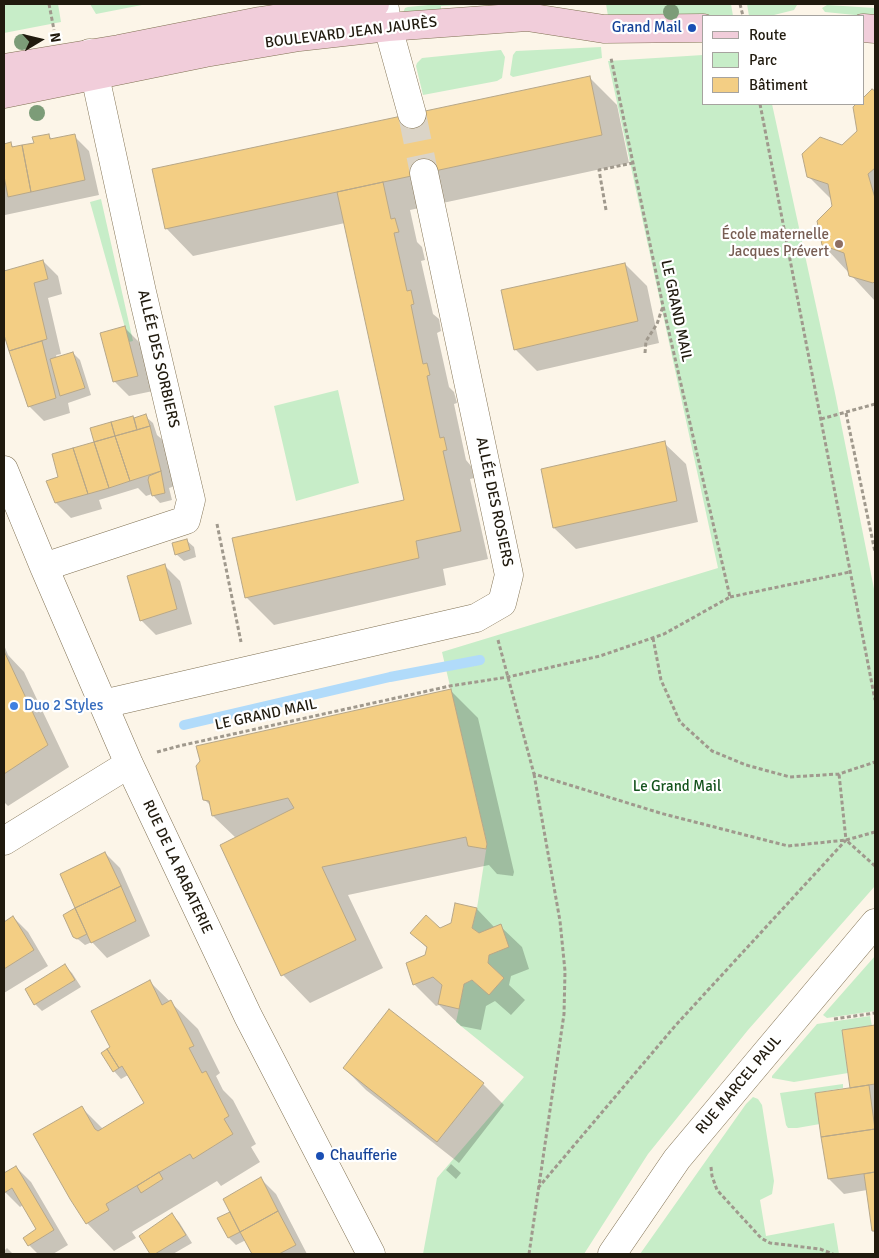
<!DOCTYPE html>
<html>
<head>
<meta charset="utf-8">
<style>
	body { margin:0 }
	#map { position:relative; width:879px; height:1258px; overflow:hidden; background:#fcf5e8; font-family:Signika,sans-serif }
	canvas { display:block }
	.frame { position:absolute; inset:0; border:5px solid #201a0e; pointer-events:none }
	.legend { position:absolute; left:702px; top:15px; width:162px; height:90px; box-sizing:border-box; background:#fff; border:1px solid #a6a39f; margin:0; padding:6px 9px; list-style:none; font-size:15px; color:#201a0e }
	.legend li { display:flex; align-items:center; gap:10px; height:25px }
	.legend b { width:25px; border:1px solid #a6a39f }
	.north { position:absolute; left:15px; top:15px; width:50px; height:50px; -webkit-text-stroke:4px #fff; paint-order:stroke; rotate:81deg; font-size:14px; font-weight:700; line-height:20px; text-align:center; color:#201a0e }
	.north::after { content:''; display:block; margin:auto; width:18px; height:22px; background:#201a0e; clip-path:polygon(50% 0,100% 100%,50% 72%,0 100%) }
</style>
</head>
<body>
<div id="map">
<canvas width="879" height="1258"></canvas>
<div class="frame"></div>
<ul class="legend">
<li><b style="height:6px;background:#f1cdda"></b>Route</li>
<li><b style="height:14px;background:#c7edc8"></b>Parc</li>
<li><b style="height:14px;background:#f3ce84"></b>Bâtiment</li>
</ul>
<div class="north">N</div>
</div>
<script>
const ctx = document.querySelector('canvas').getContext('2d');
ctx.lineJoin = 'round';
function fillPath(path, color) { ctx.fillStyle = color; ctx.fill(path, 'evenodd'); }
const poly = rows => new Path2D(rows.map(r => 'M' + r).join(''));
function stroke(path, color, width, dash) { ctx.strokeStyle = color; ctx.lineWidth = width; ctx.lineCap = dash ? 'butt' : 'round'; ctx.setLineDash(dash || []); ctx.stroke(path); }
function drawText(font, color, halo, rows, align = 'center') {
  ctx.font = font + ' Signika,sans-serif'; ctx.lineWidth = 4.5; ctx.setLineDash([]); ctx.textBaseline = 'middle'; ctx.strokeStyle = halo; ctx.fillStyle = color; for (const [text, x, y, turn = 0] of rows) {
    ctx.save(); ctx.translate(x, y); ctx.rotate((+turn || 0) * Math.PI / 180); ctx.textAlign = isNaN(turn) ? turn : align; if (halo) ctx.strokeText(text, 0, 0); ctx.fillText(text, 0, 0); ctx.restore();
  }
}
fillPath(poly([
	[4,4,58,4,61,22,4,33],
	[90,4,147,4,96,14],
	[438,4,477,4,441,6,441,10,488,6,488,4,518,4,517,6,403,13,405,8,408,7],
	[606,4,731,4,733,16,608,16],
	[747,4,797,4,797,5,794,10,770,16,749,16],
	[827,5,875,8,875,17,825,12,822,8],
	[601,47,602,58,513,77,510,75,513,55,516,51],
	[501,50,505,57,502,78,497,81,423,95,416,66,417,63,422,58],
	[703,55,703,104,772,104,835,393,875,594,875,886,748,1030,648,1154,584,1254,423,1254,437,1178,524,1077,456,1022,464,984,472,980,489,994,504,978,488,963,489,955,479,933,472,928,477,908,487,844,442,652,718,568,608,61],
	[101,199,133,341,129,342,90,202],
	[338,390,359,483,296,501,274,406],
	[875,956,875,1011,827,1018,823,1015],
	[870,1016,872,1026,842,1030,848,1073,794,1082,772,1078,772,1076,817,1024],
	[843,1084,843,1088,815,1093,820,1124,797,1128,788,1128,786,1125,780,1093],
	[753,1097,758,1099,762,1105,774,1181,772,1194,760,1200,766,1236,834,1223,839,1254,640,1254,746,1104]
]), '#c7edc8');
fillPath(poly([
	[589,77,617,105,629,163,410,210,417,242,422,247,425,260,421,261,433,314,439,319,441,331,437,333,449,387,454,392,457,403,454,404,466,460,471,466,474,478,470,479,488,559,443,569,446,585,274,625,246,597,405,501,345,223,193,256,166,228],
	[872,91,875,92,875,301,823,245,834,206,833,201,808,176,859,131,854,108,858,104,863,104,863,99],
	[48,135,53,140,74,136,89,151,99,195,5,215,4,145,10,144,15,148,35,144],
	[43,261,58,276,62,294,48,298,61,354,56,355,57,358,73,353,80,360,91,395,68,403,70,413,44,421,29,406,4,327,4,272],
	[625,264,647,286,659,343,537,371,515,349],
	[125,328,140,343,153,391,129,396,114,381],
	[145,416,153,423,157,435,165,442,175,486,169,488,172,500,160,503,152,494,146,496,138,488,99,500,102,509,71,518,56,503,60,478,96,443,134,419],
	[664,443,686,464,698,522,576,549,554,528],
	[186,540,194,547,196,557,184,561,176,554],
	[165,566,180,581,192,624,156,635,141,620],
	[4,645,8,655,24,672,69,767,8,806,4,802],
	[450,690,478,718,514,872,513,876,497,874,489,865,348,895,383,968,310,1003,283,975,236,838,213,816,211,806,204,799],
	[105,853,120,868,150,936,107,958,92,942,85,945,74,936,77,908],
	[477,909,495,928,500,926,522,947,529,969,511,976,509,985,525,1000,511,1015,495,1001,486,1006,481,1030,461,1026,439,1005,436,1006,414,984,428,949,412,933,440,929],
	[13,917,28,932,48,966,4,993,4,923],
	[65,966,72,973,81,987,42,1011,35,1004],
	[150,982,198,1029,220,1073,216,1076,223,1090,233,1100,256,1144,251,1147,260,1162,221,1186,217,1181,132,1232,136,1238,114,1251,87,1223,81,1107,103,1129,146,1103,128,1075,121,1079,114,1071,103,1053,112,1047],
	[875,1026,875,1233,873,1231,867,1190,844,1194,829,1179,851,1089,843,1031],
	[344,1068,483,1084,504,1105,459,1163,366,1090],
	[451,1164,461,1173,456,1179,446,1170],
	[16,1167,31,1182,68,1245,53,1254,38,1254,29,1245,38,1229,23,1205,20,1207,4,1191,4,1175],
	[261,1179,276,1194,307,1254,254,1254,246,1240,236,1245,229,1238,219,1219,229,1213],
	[172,1215,179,1222,192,1243,173,1254,152,1254,140,1236],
	[7,1248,13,1254,4,1254,4,1251]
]), '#0003');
stroke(poly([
	[184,725,390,677,480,660]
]), '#b1dbfa', 10);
const building = poly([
	[590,76,602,135,165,229,152,169,590,76],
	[872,89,875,91,875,168,868,174,875,198,875,281,873,283,849,276,844,253,822,245,817,221,832,206,828,184,807,177,802,154,820,137,842,145,857,131,853,107,856,104,863,104,863,98,872,89],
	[49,134,50,139,75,134,85,180,31,192,22,145,34,143,32,137,49,134],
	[11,142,12,147,22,145,31,192,8,197,4,176,4,144,11,142],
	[383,182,391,219,395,218,399,232,394,233,407,291,411,290,414,304,411,305,423,364,427,363,430,375,427,376,440,438,444,437,447,450,443,451,461,531,416,541,419,558,245,598,232,538,404,500,337,192,383,182],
	[43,260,48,279,34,283,47,339,9,351,4,335,4,271,43,260],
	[625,263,638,321,514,350,501,290,625,263],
	[125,326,138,376,113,382,100,333,125,326],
	[42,341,56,398,28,407,9,351,42,341],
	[73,352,85,388,60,396,50,359,73,352],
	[146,414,150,426,137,430,134,418,146,414],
	[133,416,137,430,115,436,111,422,133,416],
	[111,422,115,436,94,442,90,428,111,422],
	[150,426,161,471,130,481,115,436,150,426],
	[115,436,130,481,109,488,94,442,115,436],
	[665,441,677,501,553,528,541,469,665,441],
	[94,442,109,488,88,494,73,448,94,442],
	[73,448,88,494,55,503,46,481,58,477,52,454,73,448],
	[161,471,165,493,152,496,148,480,149,476,161,471],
	[187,539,190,550,175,555,172,543,187,539],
	[165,564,177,609,140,621,127,576,165,564],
	[4,651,48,745,4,774,4,651],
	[451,689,487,844,486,849,468,846,466,837,322,867,356,940,281,976,220,845,294,808,288,798,212,816,209,801,203,800,196,766,200,761,196,746,451,689],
	[105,852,121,886,75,908,60,874,105,852],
	[121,886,136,921,91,943,75,908,121,886],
	[455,903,477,908,472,928,479,933,501,924,509,947,489,955,488,963,504,978,489,995,472,980,464,984,459,1009,438,1004,442,985,433,977,413,985,406,963,425,955,427,947,410,933,426,915,440,928,451,923,455,903],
	[75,908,87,934,77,939,73,937,63,915,75,908],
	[13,916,34,950,4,969,4,922,13,916],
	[65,964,75,980,34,1005,25,989,65,964],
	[150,980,162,1005,171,1000,194,1046,189,1048,202,1073,206,1071,229,1116,224,1119,233,1134,193,1159,190,1154,106,1204,109,1210,86,1224,70,1199,33,1134,82,1106,95,1129,98,1131,144,1103,122,1066,119,1068,107,1049,110,1047,91,1011,150,980],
	[389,1009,484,1083,437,1142,343,1068,389,1009],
	[875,1025,875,1084,850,1088,842,1030,875,1025],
	[107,1049,119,1068,113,1072,101,1053,107,1049],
	[869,1085,875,1129,821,1137,815,1093,869,1085],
	[875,1129,875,1172,828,1179,821,1137,875,1129],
	[16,1166,54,1230,28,1246,23,1238,36,1229,12,1188,4,1193,4,1173,16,1166],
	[159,1172,163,1179,141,1193,137,1186,159,1172],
	[875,1172,875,1231,872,1231,864,1174,875,1172],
	[261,1177,278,1211,240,1232,223,1199,261,1177],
	[278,1211,296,1245,279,1254,252,1254,240,1232,278,1211],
	[230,1212,240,1232,228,1238,217,1218,230,1212],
	[172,1213,186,1235,155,1254,150,1254,139,1236,172,1213]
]);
fillPath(building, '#f3ce84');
stroke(building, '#b7a788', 1);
stroke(poly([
	[412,114,424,173]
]), '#dbd4c7', 28, [28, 14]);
const minor = poly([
	[384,4,388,27,412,114],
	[4,470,44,567,129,764,248,1016,371,1254],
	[44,567,186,520,191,500,142,292,90,53],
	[103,704,476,618,502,603,509,575,424,173],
	[4,841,129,764],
	[612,1254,677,1159,875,923]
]);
const secondary = poly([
	[863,28,875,29],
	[4,68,119,49,260,21,375,4],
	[4,94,205,53,299,37,388,27,527,17,604,29,703,28]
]);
stroke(minor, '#817254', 29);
stroke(secondary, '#817254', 29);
stroke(poly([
	[49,4,54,30],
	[740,4,743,16],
	[760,104,875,700],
	[606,210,599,170,633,163],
	[645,353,646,341,657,324,663,306],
	[846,413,875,552],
	[821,419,875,404],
	[217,524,241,642],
	[730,597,850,572],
	[653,638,661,680,680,722,712,751,746,765,790,777,839,774,875,762],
	[498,640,534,774,660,813,788,846,846,840],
	[157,752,179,746,450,686,508,677,600,656,664,634,730,597,663,306,611,58],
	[875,832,846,840,875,866],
	[834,1019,875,1013],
	[711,1167,712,1176,717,1190,761,1238,770,1243,820,1249,833,1254],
	[538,1188,675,1026,846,840,839,774],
	[529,1254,564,1014,565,971,560,921,534,774]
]), '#a0998d', 3, [4, 2.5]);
stroke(minor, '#fff', 28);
stroke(secondary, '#f1cdda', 28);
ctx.fillStyle = '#7c9c78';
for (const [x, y] of [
	[671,12],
	[22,42],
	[37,113]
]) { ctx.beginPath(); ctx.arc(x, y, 8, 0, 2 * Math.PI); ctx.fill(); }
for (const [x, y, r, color] of [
	[692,28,5,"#1a4fb4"],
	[839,244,5,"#8d6e63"],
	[14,706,5,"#3f7fe0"],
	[320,1156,5,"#1a4fb4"]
]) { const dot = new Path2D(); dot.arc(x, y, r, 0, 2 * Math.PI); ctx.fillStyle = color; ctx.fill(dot); stroke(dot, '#fff', 2); }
drawText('15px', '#164399', '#fff', [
	["Grand Mail",682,28],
	["Chaufferie",330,1156,"left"]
], 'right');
drawText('15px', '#201a0e', '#fff', [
	["BOULEVARD JEAN JAURÈS",351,33,-7],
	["LE GRAND MAIL",676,311,78],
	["ALLÉE DES SORBIERS",158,359,77],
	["ALLÉE DES ROSIERS",494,502,78],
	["LE GRAND MAIL",266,715,-12],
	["RUE DE LA RABATERIE",177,867,65],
	["RUE MARCEL PAUL",739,1085,-50]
]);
drawText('15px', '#785e54', '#fff', [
	["École maternelle",829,235],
	["Jacques Prévert",829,252]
], 'right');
drawText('15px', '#366cbe', '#fff', [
	["Duo 2 Styles",24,706]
], 'left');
drawText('15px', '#14531d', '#fff', [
	["Le Grand Mail",677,787]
]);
</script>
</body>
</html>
